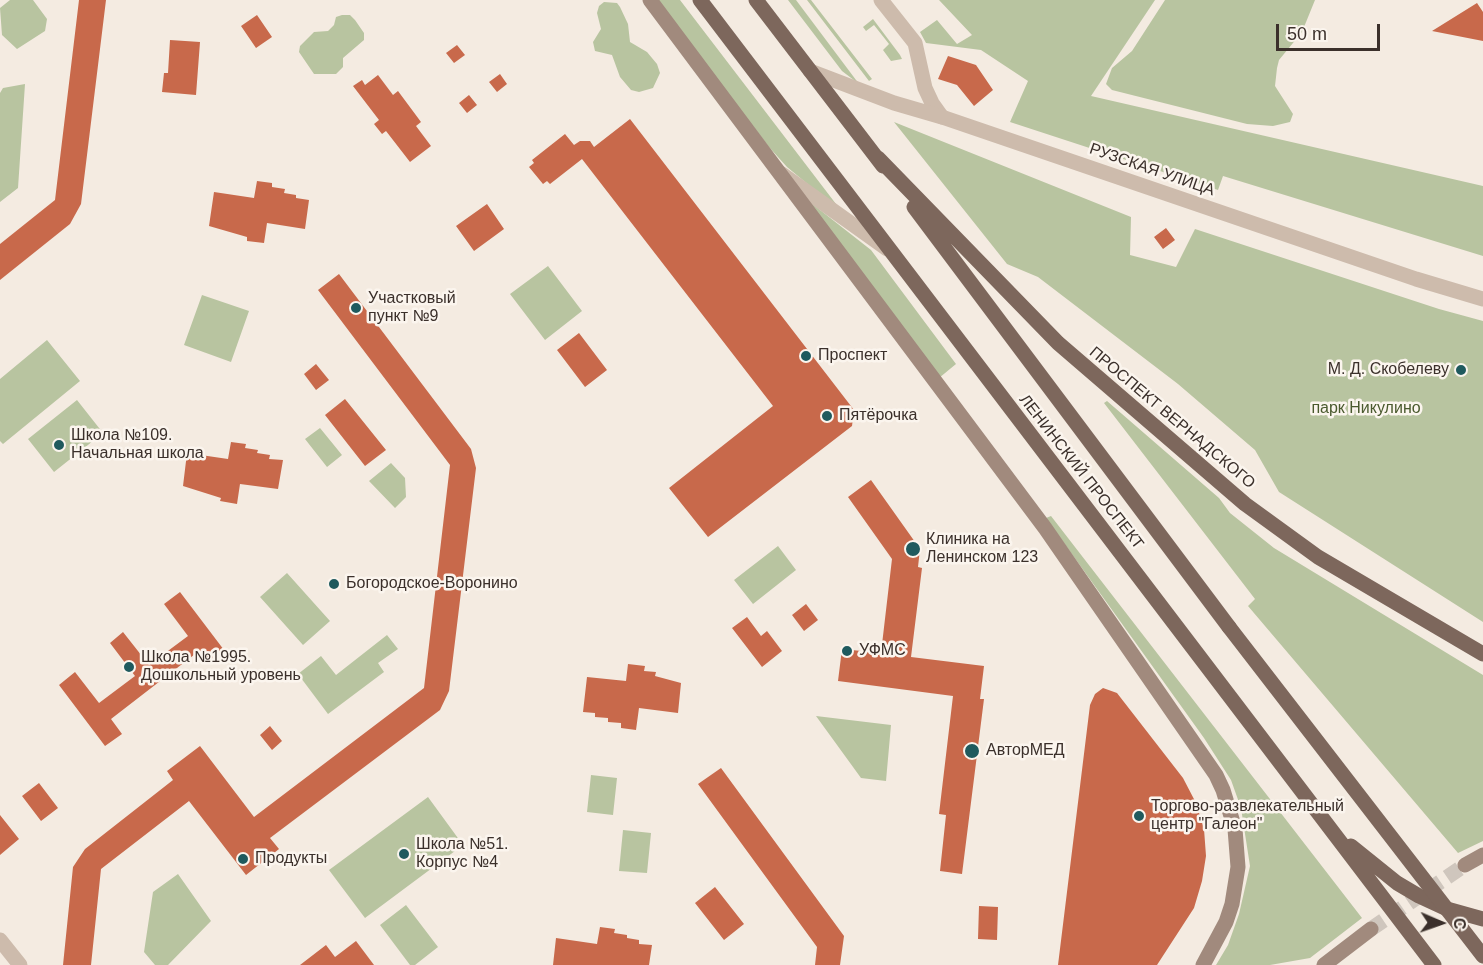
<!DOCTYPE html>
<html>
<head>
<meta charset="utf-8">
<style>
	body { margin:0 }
	#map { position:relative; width:1483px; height:965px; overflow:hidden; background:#f4ebe1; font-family:Helvetica,sans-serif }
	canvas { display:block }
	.north { position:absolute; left:1411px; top:893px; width:60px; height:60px; -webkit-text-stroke:4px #fbf5ee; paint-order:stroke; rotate:92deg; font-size:16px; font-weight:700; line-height:24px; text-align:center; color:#3b302b }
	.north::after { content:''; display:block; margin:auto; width:21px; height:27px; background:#3b302b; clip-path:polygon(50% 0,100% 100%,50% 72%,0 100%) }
	.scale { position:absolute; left:1276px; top:24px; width:104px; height:27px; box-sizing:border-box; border:3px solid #3b302b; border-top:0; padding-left:8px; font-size:18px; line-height:21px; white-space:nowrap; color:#3b302b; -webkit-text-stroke:4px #fbf5ee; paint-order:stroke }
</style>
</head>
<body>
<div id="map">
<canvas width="1483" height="965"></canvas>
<div class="north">С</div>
<div class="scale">50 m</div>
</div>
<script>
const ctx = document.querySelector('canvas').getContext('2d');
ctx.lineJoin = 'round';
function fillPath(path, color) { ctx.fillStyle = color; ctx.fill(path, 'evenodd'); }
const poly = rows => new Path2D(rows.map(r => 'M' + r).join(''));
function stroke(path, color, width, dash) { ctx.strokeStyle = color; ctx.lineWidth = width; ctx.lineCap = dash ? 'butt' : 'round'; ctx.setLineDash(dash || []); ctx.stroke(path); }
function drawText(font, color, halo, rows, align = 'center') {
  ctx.font = font + ' Helvetica,sans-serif'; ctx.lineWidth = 5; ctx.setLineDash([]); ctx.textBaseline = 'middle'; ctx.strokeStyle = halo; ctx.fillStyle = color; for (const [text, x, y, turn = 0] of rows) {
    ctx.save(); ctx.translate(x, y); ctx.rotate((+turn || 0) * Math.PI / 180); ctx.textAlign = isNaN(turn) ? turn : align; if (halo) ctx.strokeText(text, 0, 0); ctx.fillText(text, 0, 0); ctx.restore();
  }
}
fillPath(poly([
	[10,0,33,0,47,19,45,31,17,49,2,35,0,8],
	[656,0,680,0,836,204,833,205,787,167,769,147],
	[788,0,796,0,859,84,842,71],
	[807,0,811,0,872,79,869,81],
	[939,0,1155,0,1091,96,1483,186,1483,256,1223,176,1218,190,1010,122,1028,81,981,50,926,43,920,32,937,20,957,44,972,35],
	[1165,0,1315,0,1302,32,1279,60,1277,68,1275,86,1293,114,1290,122,1273,126,1247,124,1112,90,1106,84,1112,68,1132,51],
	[604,2,617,3,620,7,628,24,630,42,647,52,657,64,660,73,653,88,639,92,631,90,620,77,612,55,595,51,593,42,601,29,597,13,599,6],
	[342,15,350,15,355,20,364,33,364,40,343,58,343,67,336,74,314,74,299,52,300,46,314,32,328,31,334,25,336,17],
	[873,19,900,55,902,59,891,61,883,50,889,44,874,25,866,31,863,27],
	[25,84,18,188,0,202,0,93,3,88],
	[894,122,1131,217,1130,255,1176,267,1195,229,1439,309,1483,321,1483,622,1279,492,1255,450,1178,384,1038,277,1007,264],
	[801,195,871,250,956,364,939,378],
	[548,266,582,311,545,340,510,294],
	[202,295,249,311,231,362,184,345],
	[47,340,80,381,3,444,0,441,0,379],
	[77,400,103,433,54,472,28,439],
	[1107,401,1219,498,1230,513,1274,548,1483,675,1483,841,1458,853,1248,606,1255,599,1104,403],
	[320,428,342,455,327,467,305,439],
	[391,463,405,478,406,497,395,508,369,481],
	[1051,516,1362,918,1310,958,1270,965,1216,965,1228,945,1239,914,1250,866,1241,808,1231,780,1204,738,1046,518],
	[778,546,796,570,753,604,734,580],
	[287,573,330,621,303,645,260,597],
	[387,635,398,649,378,663,384,672,328,714,298,674,321,656,336,675],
	[816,716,891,725,886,781,861,778],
	[591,775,617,778,613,815,587,812],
	[428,797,463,845,365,918,329,870],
	[623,830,651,833,647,873,619,871],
	[178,874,211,921,168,965,155,965,144,952,153,892],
	[406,905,438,947,415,965,410,965,380,925]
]), '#b8c4a0');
fillPath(poly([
	[79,0,106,0,81,204,70,224,0,280,0,244,55,200],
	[1477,3,1483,12,1483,41,1432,31],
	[257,15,272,37,256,48,241,26],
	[170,40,200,42,196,95,162,92,164,73,168,73],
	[457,45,465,55,454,63,446,53],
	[948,56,976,65,993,90,974,106,957,85,938,79],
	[500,74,507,84,497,92,489,82],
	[378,75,393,95,398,91,421,122,416,126,431,146,410,162,386,131,382,134,374,124,379,120,353,86,362,80,365,85],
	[469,95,477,105,467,113,459,103],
	[630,119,854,410,852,426,708,537,669,488,773,406,582,159,550,184,547,181,543,184,529,167,534,163,532,160,565,134,574,145,580,141,590,141,594,147],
	[257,181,272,183,272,187,285,189,284,193,296,195,296,198,309,200,305,229,267,223,264,243,247,241,247,237,209,226,214,192,254,198],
	[487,204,504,229,474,251,456,226],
	[1166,228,1175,240,1163,249,1154,237],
	[339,274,471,449,476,468,449,691,440,710,270,838,279,849,246,875,189,801,101,869,91,965,63,965,73,867,85,849,173,780,167,771,200,746,254,817,424,688,450,465,318,290],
	[579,333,607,370,585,387,557,350],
	[316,364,329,380,316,390,304,374],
	[345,399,386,450,365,466,325,415],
	[231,442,246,444,245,448,258,450,257,453,270,455,269,459,283,460,278,489,240,484,237,504,220,501,221,498,183,486,187,453,228,459],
	[871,480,920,549,918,567,922,568,911,657,984,666,980,699,984,699,962,874,940,871,946,815,939,814,953,696,838,681,842,649,881,653,892,559,848,497],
	[180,592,224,650,208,662,199,651,111,719,122,734,105,746,59,685,75,672,99,703,135,676,110,643,123,632,149,665,188,636,164,604],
	[806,604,818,620,804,631,792,615],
	[747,617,761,636,767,631,782,651,762,667,732,628],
	[628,664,645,666,644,671,656,672,655,676,681,683,678,713,639,708,636,730,621,728,621,723,608,722,608,718,595,717,595,713,583,712,587,677,626,681],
	[1103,688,1117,693,1183,778,1196,803,1204,829,1206,856,1202,881,1194,908,1157,965,1058,965,1090,705,1095,694],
	[270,726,282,741,272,750,260,735],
	[721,768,844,936,840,965,815,965,817,947,698,784],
	[39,783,58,808,41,821,22,796],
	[0,815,19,839,0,855],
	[715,887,744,924,724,940,695,903],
	[979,906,998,907,997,940,978,939],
	[600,927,615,929,614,933,627,935,627,938,639,940,639,944,652,945,649,965,553,965,556,938,597,944],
	[356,941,374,965,300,965,326,945,335,957]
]), '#c8694b');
stroke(poly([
	[1371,929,1465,865]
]), '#cfc6bd', 15, [15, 8]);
stroke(poly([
	[881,0,915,43,925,88,932,103,942,117],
	[782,174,887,249],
	[0,940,20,965]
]), '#cdbbac', 15);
stroke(poly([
	[810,71,894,103,942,117,1416,279,1483,299]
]), '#cdbbac', 15);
stroke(poly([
	[650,0,1045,528,1216,775,1223,790,1235,829,1238,867,1232,904,1226,922,1203,965],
	[1465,865,1483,855],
	[1324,965,1371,929]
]), '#a18a7d', 15);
stroke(poly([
	[700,0,1434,965],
	[756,0,883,166],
	[878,158,1058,343,1245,504,1318,557,1483,654],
	[914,207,1229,627],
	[1351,846,1397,883,1419,896,1447,909,1483,919]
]), '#7d675c', 15);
stroke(poly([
	[1229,627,1483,956]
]), '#7d675c', 15);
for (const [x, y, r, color] of [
	[356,308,6,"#1f5a5e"],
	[806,356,6,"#1f5a5e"],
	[1461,370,6,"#1f5a5e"],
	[827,416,6,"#1f5a5e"],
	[59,445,6,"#1f5a5e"],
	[913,549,8,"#1f5a5e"],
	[334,584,6,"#1f5a5e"],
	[847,651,6,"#1f5a5e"],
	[129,667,6,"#1f5a5e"],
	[972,751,8,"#1f5a5e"],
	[1139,816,6,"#1f5a5e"],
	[404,854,6,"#1f5a5e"],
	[243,859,6,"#1f5a5e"]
]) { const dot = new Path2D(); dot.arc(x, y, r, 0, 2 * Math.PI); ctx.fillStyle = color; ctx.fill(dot); stroke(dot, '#fbf5ee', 2); }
drawText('16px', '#3b302b', '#fbf5ee', [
	["РУЗСКАЯ УЛИЦА",1152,170,19],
	["ПРОСПЕКТ ВЕРНАДСКОГО",1172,418,40],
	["ЛЕНИНСКИЙ ПРОСПЕКТ",1081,472,52]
]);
drawText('16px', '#3b302b', '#fbf5ee', [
	["Участковый",368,299],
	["пункт №9",368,317],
	["Проспект",818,356],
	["М. Д. Скобелеву",1449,370,"right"],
	["Пятёрочка",839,416],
	["Школа №109.",71,436],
	["Начальная школа",71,454],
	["Клиника на",926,540],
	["Ленинском 123",926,558],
	["Богородское-Воронино",346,584],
	["УФМС",859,651],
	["Школа №1995.",141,658],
	["Дошкольный уровень",141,676],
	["АвторМЕД",986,751],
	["Торгово-развлекательный",1151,807],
	["центр \"Галеон\"",1151,825],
	["Школа №51.",416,845],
	["Корпус №4",416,863],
	["Продукты",255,859]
], 'left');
drawText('16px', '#4a5a2e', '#fbf5ee', [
	["парк Никулино",1366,409]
]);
</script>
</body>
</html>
